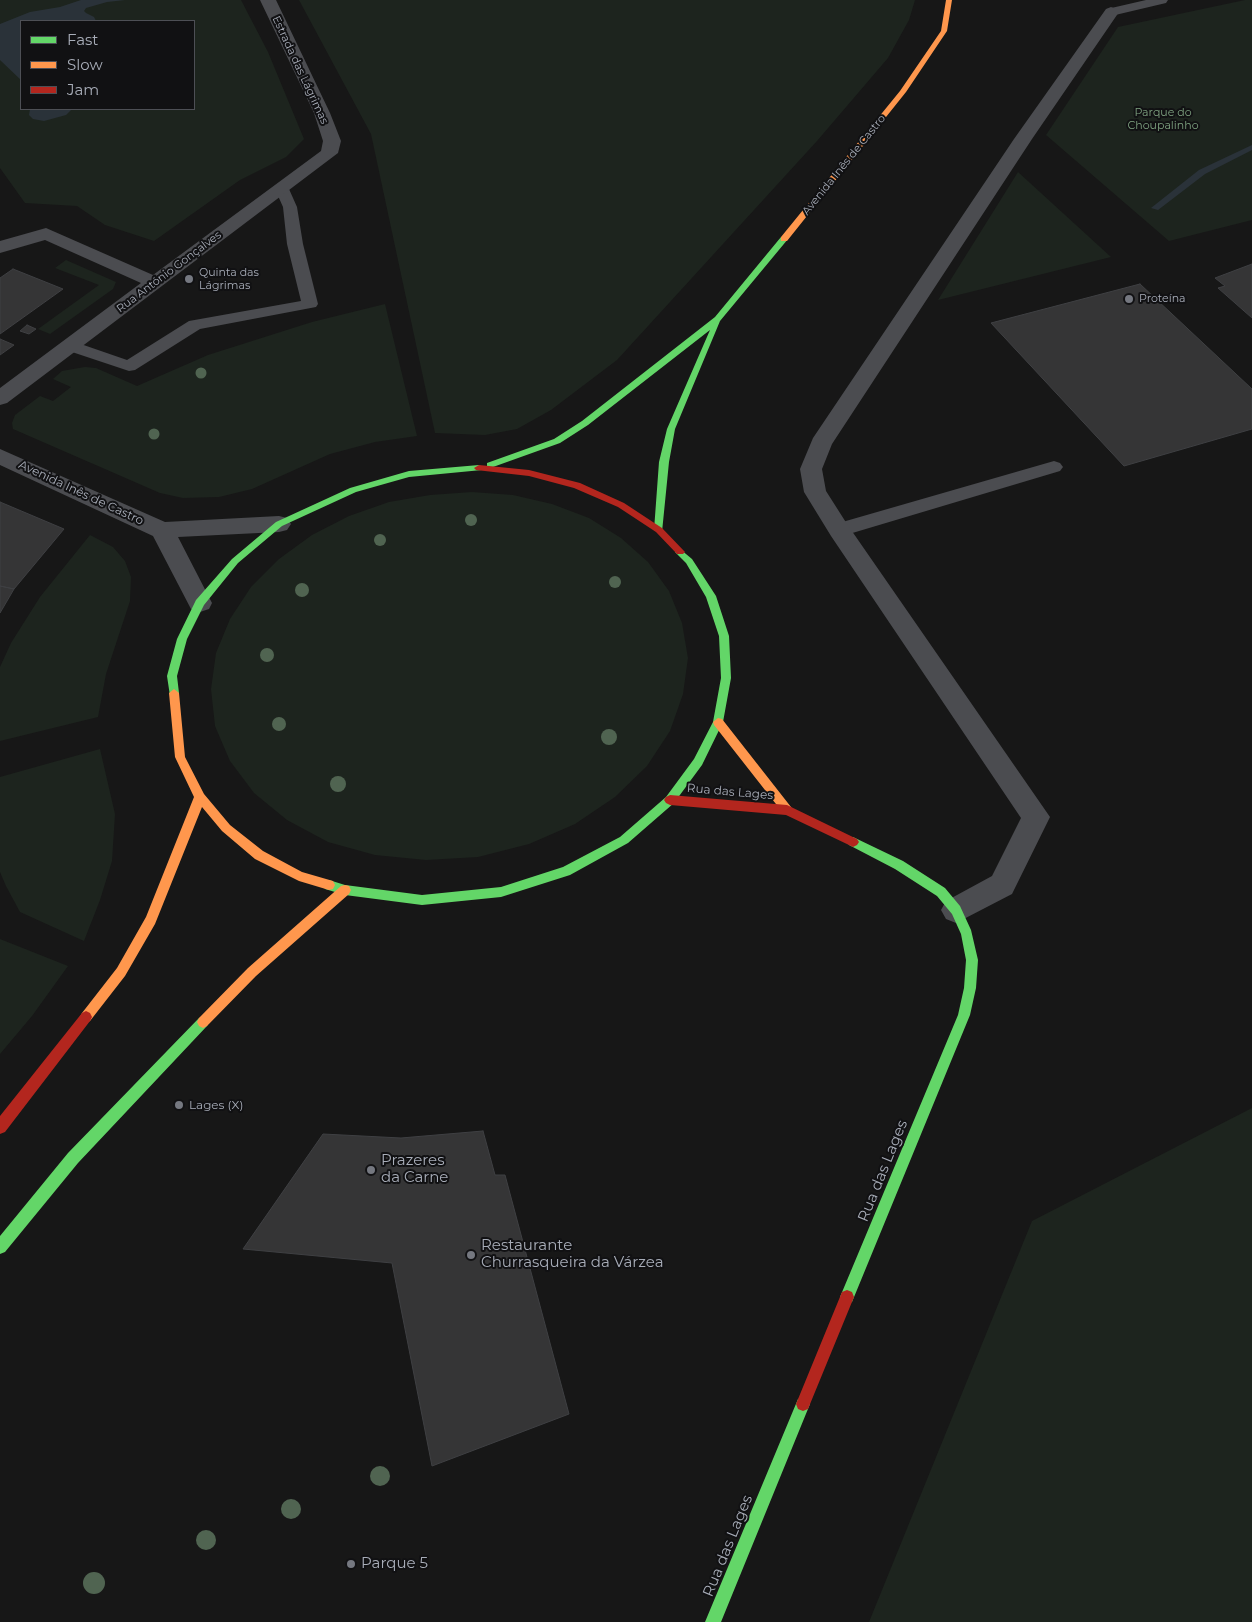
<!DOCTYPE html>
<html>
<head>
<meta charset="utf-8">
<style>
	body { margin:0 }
	#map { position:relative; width:1252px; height:1622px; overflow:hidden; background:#171717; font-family:Montserrat,sans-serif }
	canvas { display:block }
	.legend { position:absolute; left:20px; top:20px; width:175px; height:90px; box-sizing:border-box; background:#111113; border:1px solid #4d4f55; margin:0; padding:6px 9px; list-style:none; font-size:15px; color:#a8adb8 }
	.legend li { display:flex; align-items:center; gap:10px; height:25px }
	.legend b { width:25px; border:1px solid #4d4f55 }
</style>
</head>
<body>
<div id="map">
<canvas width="1252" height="1622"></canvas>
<ul class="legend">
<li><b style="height:6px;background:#63d668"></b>Fast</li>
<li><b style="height:6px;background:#ff974d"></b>Slow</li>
<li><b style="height:6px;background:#b3261e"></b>Jam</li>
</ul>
</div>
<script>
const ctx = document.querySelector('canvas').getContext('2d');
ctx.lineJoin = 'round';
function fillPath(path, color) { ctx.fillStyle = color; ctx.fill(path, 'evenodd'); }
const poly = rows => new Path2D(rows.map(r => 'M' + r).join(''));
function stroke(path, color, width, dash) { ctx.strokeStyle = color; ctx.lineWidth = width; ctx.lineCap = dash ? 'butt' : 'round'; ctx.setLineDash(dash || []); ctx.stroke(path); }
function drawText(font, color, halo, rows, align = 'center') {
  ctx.font = font + ' Montserrat,sans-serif'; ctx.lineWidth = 4; ctx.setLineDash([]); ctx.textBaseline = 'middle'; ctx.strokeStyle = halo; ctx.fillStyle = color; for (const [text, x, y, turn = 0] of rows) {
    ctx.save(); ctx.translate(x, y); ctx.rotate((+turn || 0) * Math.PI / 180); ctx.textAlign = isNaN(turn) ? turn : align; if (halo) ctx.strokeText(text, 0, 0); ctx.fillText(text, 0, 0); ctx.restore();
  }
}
fillPath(poly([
	[0,0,241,0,268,52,304,139,286,157,240,180,154,241,105,225,77,206,25,203,0,168],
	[21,21,194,21,194,109,21,109],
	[299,0,915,0,909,20,888,58,817,141,617,360,551,410,517,429,485,435,435,433,371,134],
	[1245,0,1252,0,1252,220,1169,241,1046,135,1118,27],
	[1018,172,1111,257,938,300],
	[66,260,116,282,113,289,50,334,38,329,99,285,55,268],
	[385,304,417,436,375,442,330,454,252,489,219,497,183,498,160,493,13,429,12,423,15,415,40,396,53,401,71,387,53,379,62,371,85,367,96,368,137,386,208,355,312,322],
	[472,492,513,495,552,504,589,518,621,538,648,562,669,591,682,623,688,658,683,694,670,731,647,766,615,797,575,824,529,844,478,857,426,860,375,855,328,842,287,820,254,793,230,761,215,726,211,689,216,653,230,619,251,587,279,559,312,535,349,516,389,502,430,495],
	[90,535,113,547,125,561,131,577,130,601,106,674,98,717,0,741,0,667,11,643,40,597],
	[100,749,115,814,112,861,100,900,84,941,20,912,6,886,0,872,0,777],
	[0,939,68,966,32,1016,0,1054],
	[1252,1108,1252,1622,869,1622,1032,1221]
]), '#1d241e');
fillPath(poly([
	[81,0,125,0,107,2,86,8,84,11,86,13,94,17,96,21,21,21,21,80,0,60,0,24,30,12,60,7],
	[30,109,72,109,66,115,44,121,33,119,29,115]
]), '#2a3239');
fillPath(poly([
	[1252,145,1252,150,1205,174,1158,210,1151,208,1199,170,1252,145]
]), '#2a3239');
const building = poly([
	[1252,264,1252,318,1218,288,1225,286,1215,278,1252,264],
	[13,269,63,289,0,334,0,278,13,269],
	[1140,284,1252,389,1252,429,1124,466,991,323,1140,284],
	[27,325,36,329,29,334,20,331,27,325],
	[0,339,14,345,0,355,0,339],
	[0,502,64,529,14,589,0,586,0,502],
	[0,586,14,589,0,613,0,586],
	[483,1131,495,1175,505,1175,569,1414,432,1466,392,1263,243,1249,323,1134,401,1138,483,1131]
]);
fillPath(building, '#353536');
stroke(building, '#3f4043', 1);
fillPath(poly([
	[1146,0,1168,0,1166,3,1111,16,1105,12,1107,9,1146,0],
	[282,185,287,186,289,189,297,207,303,244,318,304,316,307,200,329,135,370,129,371,66,350,64,346,66,342,72,341,127,360,189,321,301,301,287,244,283,207,275,189,277,186,282,185],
	[1054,461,1060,463,1063,467,1060,471,839,537,832,535,830,530,832,525,1054,461]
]), '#4b4c50');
fillPath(poly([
	[260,0,276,0,330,113,341,141,338,153,7,403,0,405,0,388,141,283,45,240,0,253,0,241,46,228,153,275,321,151,323,141,314,113,260,0],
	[1111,7,1116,9,1119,12,1032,139,832,444,822,469,826,491,847,524,1050,817,1012,894,956,923,946,919,941,910,946,901,992,876,1021,818,831,536,804,492,800,469,813,438,1014,139,1106,9,1111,7],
	[0,449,165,522,279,516,287,518,291,524,287,530,279,532,178,537,212,603,209,609,200,612,191,609,153,536,0,465,0,449]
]), '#4b4c50');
fillPath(poly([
	[781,237,788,239,720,321,675,429,669,462,662,532,659,533,654,530,659,462,667,429,710,330,588,425,560,443,493,467,487,467,487,463,554,439,582,421,715,317,781,237],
	[479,465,484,468,482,470,409,477,356,492,282,526,238,563,204,605,187,639,177,676,179,693,178,696,170,696,167,676,177,639,196,600,232,559,276,522,350,488,409,471,479,465],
	[680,549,692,559,716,596,729,636,731,678,723,722,702,765,674,803,628,843,570,875,501,897,422,905,345,895,325,889,323,885,325,881,329,880,345,885,422,895,501,887,563,867,620,837,666,797,694,759,713,722,721,678,719,636,706,597,686,563,675,552,680,549],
	[853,837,903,861,945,888,960,906,971,930,978,960,976,988,970,1015,852,1302,847,1304,842,1302,840,1297,958,1015,964,988,966,960,961,934,952,914,937,896,895,869,849,845,847,842,849,839,853,837],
	[203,1016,207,1018,209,1022,207,1026,78,1163,5,1252,0,1254,0,1236,68,1153,199,1018,203,1016],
	[803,1397,808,1399,810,1404,721,1622,705,1622,798,1399,803,1397]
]), '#63d668');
fillPath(poly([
	[946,0,952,0,947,31,906,92,787,241,781,241,781,237,900,91,941,31,946,0],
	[174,689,179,693,185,757,204,794,230,825,263,851,302,872,333,881,335,885,333,889,329,890,299,881,255,859,222,831,202,807,155,924,125,976,90,1021,86,1023,82,1021,80,1017,82,1013,117,968,146,917,194,797,175,757,169,693,174,689],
	[718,718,722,719,791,807,793,810,791,813,783,813,714,725,713,722,718,718],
	[345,885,349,886,351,890,349,894,256,976,207,1026,203,1028,199,1026,197,1022,199,1018,248,968,341,886,345,885]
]), '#ff974d');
fillPath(poly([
	[479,465,529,470,580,483,624,503,662,528,685,552,683,554,677,554,656,532,618,507,574,488,529,476,476,470,474,468,479,465],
	[670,795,787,805,857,839,859,842,857,845,853,847,849,845,786,815,670,805,666,803,664,800,666,797,670,795],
	[86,1011,90,1013,92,1017,90,1021,5,1132,0,1134,0,1116,82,1013,86,1011],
	[847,1290,852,1292,854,1297,808,1409,803,1411,798,1409,796,1404,842,1292,847,1290]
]), '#b3261e');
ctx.fillStyle = '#506451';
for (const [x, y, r] of [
	[201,373,5.5],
	[154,434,5.5],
	[471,520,6],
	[380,540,6],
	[615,582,6],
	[302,590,7],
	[267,655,7],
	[279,724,7],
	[609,737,8],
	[338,784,8],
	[380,1476,10],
	[291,1509,10],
	[206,1540,10],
	[94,1583,11]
]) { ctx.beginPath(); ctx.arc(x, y, r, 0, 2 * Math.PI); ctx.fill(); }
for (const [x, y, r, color] of [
	[189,279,5,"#757880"],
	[1129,299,5,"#757880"],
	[179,1105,5,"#757880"],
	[371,1170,5,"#757880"],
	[471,1255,5,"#757880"],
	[351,1564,5,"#757880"]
]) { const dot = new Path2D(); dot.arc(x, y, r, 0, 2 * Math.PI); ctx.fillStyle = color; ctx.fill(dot); stroke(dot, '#111113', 2); }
drawText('11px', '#a8adb8', '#111113', [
	["Estrada das Lágrimas",300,70,65],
	["Avenida Inês de Castro",844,165,-51],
	["Rua António Gonçalves",169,272,-37]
]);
drawText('11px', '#7fa381', '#111113', [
	["Parque do",1163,113],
	["Choupalinho",1163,126]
]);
drawText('11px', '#a8adb8', '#111113', [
	["Quinta das",199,273],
	["Lágrimas",199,286],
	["Proteína",1139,299]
], 'left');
drawText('12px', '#a8adb8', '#111113', [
	["Avenida Inês de Castro",81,493,25],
	["Rua das Lages",730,792,5]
]);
drawText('12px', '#a8adb8', '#111113', [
	["Lages (X)",189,1105]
], 'left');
drawText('15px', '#a8adb8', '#111113', [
	["Prazeres",381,1161],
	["da Carne",381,1178],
	["Restaurante",481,1246],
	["Churrasqueira da Várzea",481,1263],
	["Parque 5",361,1564]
], 'left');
drawText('15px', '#a8adb8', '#111113', [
	["Rua das Lages",883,1171,-68],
	["Rua das Lages",728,1546,-68]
]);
</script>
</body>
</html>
